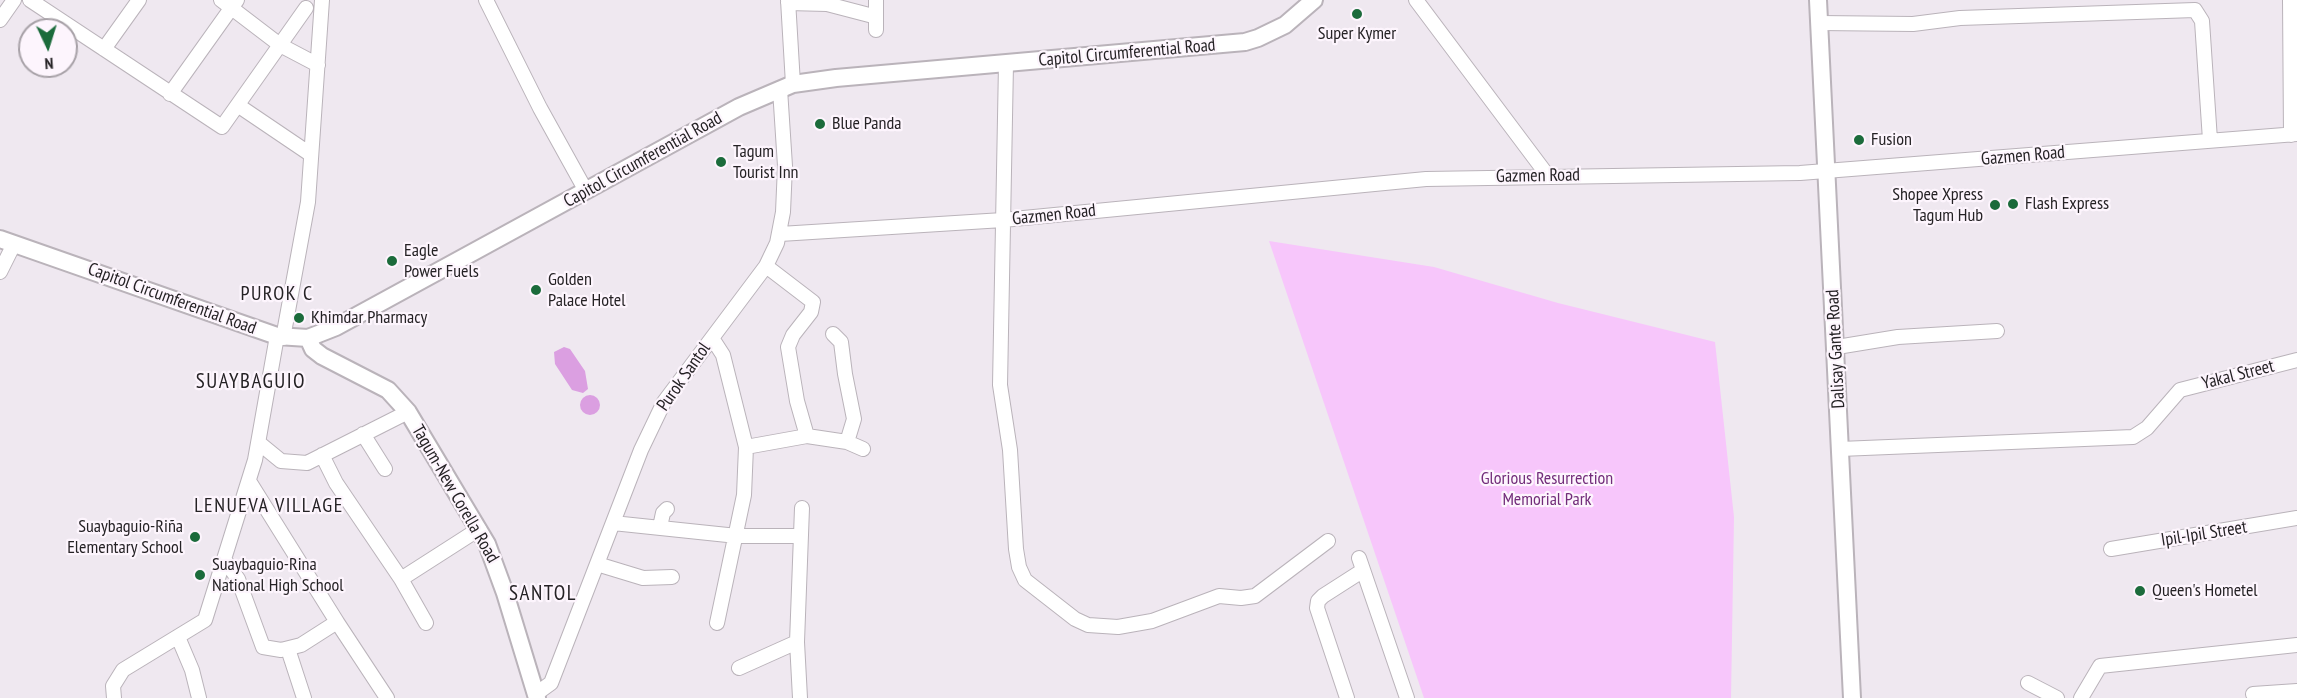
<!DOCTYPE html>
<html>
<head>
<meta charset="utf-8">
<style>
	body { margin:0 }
	#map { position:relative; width:2297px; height:698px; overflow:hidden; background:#efe8f0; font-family:"PT Sans Narrow",sans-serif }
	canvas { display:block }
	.north { position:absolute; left:18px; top:18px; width:60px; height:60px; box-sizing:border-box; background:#fdf5fd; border:2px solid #a7a1a7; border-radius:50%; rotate:176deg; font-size:16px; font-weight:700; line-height:24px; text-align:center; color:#252225 }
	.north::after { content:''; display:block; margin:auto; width:21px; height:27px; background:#1b6b3b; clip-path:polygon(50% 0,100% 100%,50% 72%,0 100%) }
</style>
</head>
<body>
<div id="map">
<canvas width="2297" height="698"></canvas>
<div class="north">N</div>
</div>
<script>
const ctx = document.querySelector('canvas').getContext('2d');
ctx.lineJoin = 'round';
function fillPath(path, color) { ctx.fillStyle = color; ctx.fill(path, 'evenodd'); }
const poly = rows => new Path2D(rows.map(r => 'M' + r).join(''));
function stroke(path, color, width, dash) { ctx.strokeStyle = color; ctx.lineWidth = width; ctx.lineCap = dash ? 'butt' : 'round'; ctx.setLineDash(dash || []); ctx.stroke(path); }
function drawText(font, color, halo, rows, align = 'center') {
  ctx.font = font + ' "PT Sans Narrow",sans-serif'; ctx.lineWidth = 4.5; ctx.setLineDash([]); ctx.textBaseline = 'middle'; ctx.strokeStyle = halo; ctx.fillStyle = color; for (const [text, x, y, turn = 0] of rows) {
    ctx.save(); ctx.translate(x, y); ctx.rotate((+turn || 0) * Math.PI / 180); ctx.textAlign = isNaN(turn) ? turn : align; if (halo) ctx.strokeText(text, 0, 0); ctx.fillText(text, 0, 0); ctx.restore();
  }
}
fillPath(poly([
	[1269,241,1434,267,1558,303,1715,342,1734,517,1731,698,1424,698]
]), '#f7c6fb');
fillPath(poly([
	[564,347,570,349,585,371,588,389,583,393,572,390,555,364,554,352],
	'580 405a10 10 0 1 1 20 0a10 10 0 1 1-20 0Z'
]), '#db9fe1');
const minor = poly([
	[30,0,222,127,306,8],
	[221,0,280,45,318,65],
	[486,0,540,108,586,191],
	[788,0,793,84],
	[876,0,876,17],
	[1416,0,1548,176],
	[2290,0,2291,135],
	[788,3,827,4,873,16,876,17,876,30],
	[0,20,14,0],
	[1819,23,1913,24,1960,18,2195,10,2202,21,2210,140],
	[104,49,139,0],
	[1006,64,1000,385,1010,450,1016,549,1019,567,1025,580,1075,619,1088,625,1118,627,1152,621,1219,596,1241,598,1255,596,1328,541],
	[170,94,237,0],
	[239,106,310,154],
	[780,234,1003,220,1426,179,1800,173,2297,134],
	[766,266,813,302,811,312,793,335,788,347,797,401,807,436],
	[0,272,14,244],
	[833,334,841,342,845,374,854,419,847,442],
	[283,338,308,202,322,0],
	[712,338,723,355,746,447,744,495,717,623],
	[1837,347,1898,337,1997,331],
	[363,434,385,469],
	[259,443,281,461,307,463,408,412],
	[746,447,807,436,847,442,863,449],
	[1840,449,2133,437,2147,428,2180,390,2297,360],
	[322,455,336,483,401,579,426,623],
	[249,481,337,622],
	[613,523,737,536,801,536],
	[660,527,663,513,667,509],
	[2111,549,2297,518],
	[1359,558,1407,698],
	[224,559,238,579,263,647,281,650,301,645,337,622,387,698],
	[597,564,643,578,672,577],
	[401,579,479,529],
	[178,637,192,670,199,698],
	[288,649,304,698],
	[739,668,797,642],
	[2028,683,2057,698],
	[536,694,551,683,641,450,664,402,766,266,777,243,783,212,785,166,780,89],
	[2253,694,2297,691],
	[114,698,113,686,123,670,205,620,255,460,277,336],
	[800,698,797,642,802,508],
	[1347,698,1317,608,1318,601,1323,596,1362,571],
	[2081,698,2100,666,2297,645]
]);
const major = poly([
	[1818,0,1852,698],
	[0,239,277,336,308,338,336,327,739,107,793,84,836,78,1245,42,1258,38,1285,25,1314,0],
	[308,338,313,349,322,356,388,390,408,412,487,544,505,593,537,698]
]);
stroke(minor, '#bab3ba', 16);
stroke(major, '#bab3ba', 20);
stroke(minor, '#fff', 14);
stroke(major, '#fff', 16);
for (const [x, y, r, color] of [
	[1357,14,6,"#1b6b3b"],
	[820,124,6,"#1b6b3b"],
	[1859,140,6,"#1b6b3b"],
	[721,162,6,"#1b6b3b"],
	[2013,204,6,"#1b6b3b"],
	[1995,205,6,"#1b6b3b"],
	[392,261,6,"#1b6b3b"],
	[536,290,6,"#1b6b3b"],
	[299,318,6,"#1b6b3b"],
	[195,537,6,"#1b6b3b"],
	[200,575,6,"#1b6b3b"],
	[2140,591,6,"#1b6b3b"]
]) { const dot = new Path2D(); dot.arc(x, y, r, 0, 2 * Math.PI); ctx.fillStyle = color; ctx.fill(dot); stroke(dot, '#fdf5fd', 2); }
drawText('18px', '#252225', '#fdf5fd', [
	["Super Kymer",1357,34,"center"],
	["Blue Panda",832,124],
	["Fusion",1871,140],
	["Tagum",733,152],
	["Tourist Inn",733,173],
	["Shopee Xpress",1983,195,"right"],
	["Tagum Hub",1983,216,"right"],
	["Flash Express",2025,204],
	["Eagle",404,251],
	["Power Fuels",404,272],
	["Golden",548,280],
	["Palace Hotel",548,301],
	["Khimdar Pharmacy",311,318],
	["Suaybaguio-Riña",183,527,"right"],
	["Elementary School",183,548,"right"],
	["Suaybaguio-Rina",212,565],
	["National High School",212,586],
	["Queen's Hometel",2152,591]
], 'left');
drawText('18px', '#252225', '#fdf5fd', [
	["Capitol Circumferential Road",1127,53,-5],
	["Gazmen Road",2023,156,-5],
	["Capitol Circumferential Road",643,160,-29],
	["Gazmen Road",1538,176,-1],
	["Gazmen Road",1054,215,-6],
	["Capitol Circumferential Road",172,299,20],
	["Dalisay Gante Road",1836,349,-93],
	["Yakal Street",2238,375,-14],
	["Purok Santol",684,377,-55],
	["Tagum-New Corella Road",455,494,60],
	["Ipil-Ipil Street",2204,534,-9]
]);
drawText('18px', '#722c7a', '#fdf5fd', [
	["Glorious Resurrection",1547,479],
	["Memorial Park",1547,500]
]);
ctx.letterSpacing = '1.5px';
drawText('20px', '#252225', '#fdf5fd', [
	["PUROK C",277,294],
	["LENUEVA VILLAGE",269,506]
]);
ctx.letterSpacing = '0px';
ctx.letterSpacing = '1.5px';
drawText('21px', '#252225', '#fdf5fd', [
	["SUAYBAGUIO",251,382],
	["SANTOL",543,594]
]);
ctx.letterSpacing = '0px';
</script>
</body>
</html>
